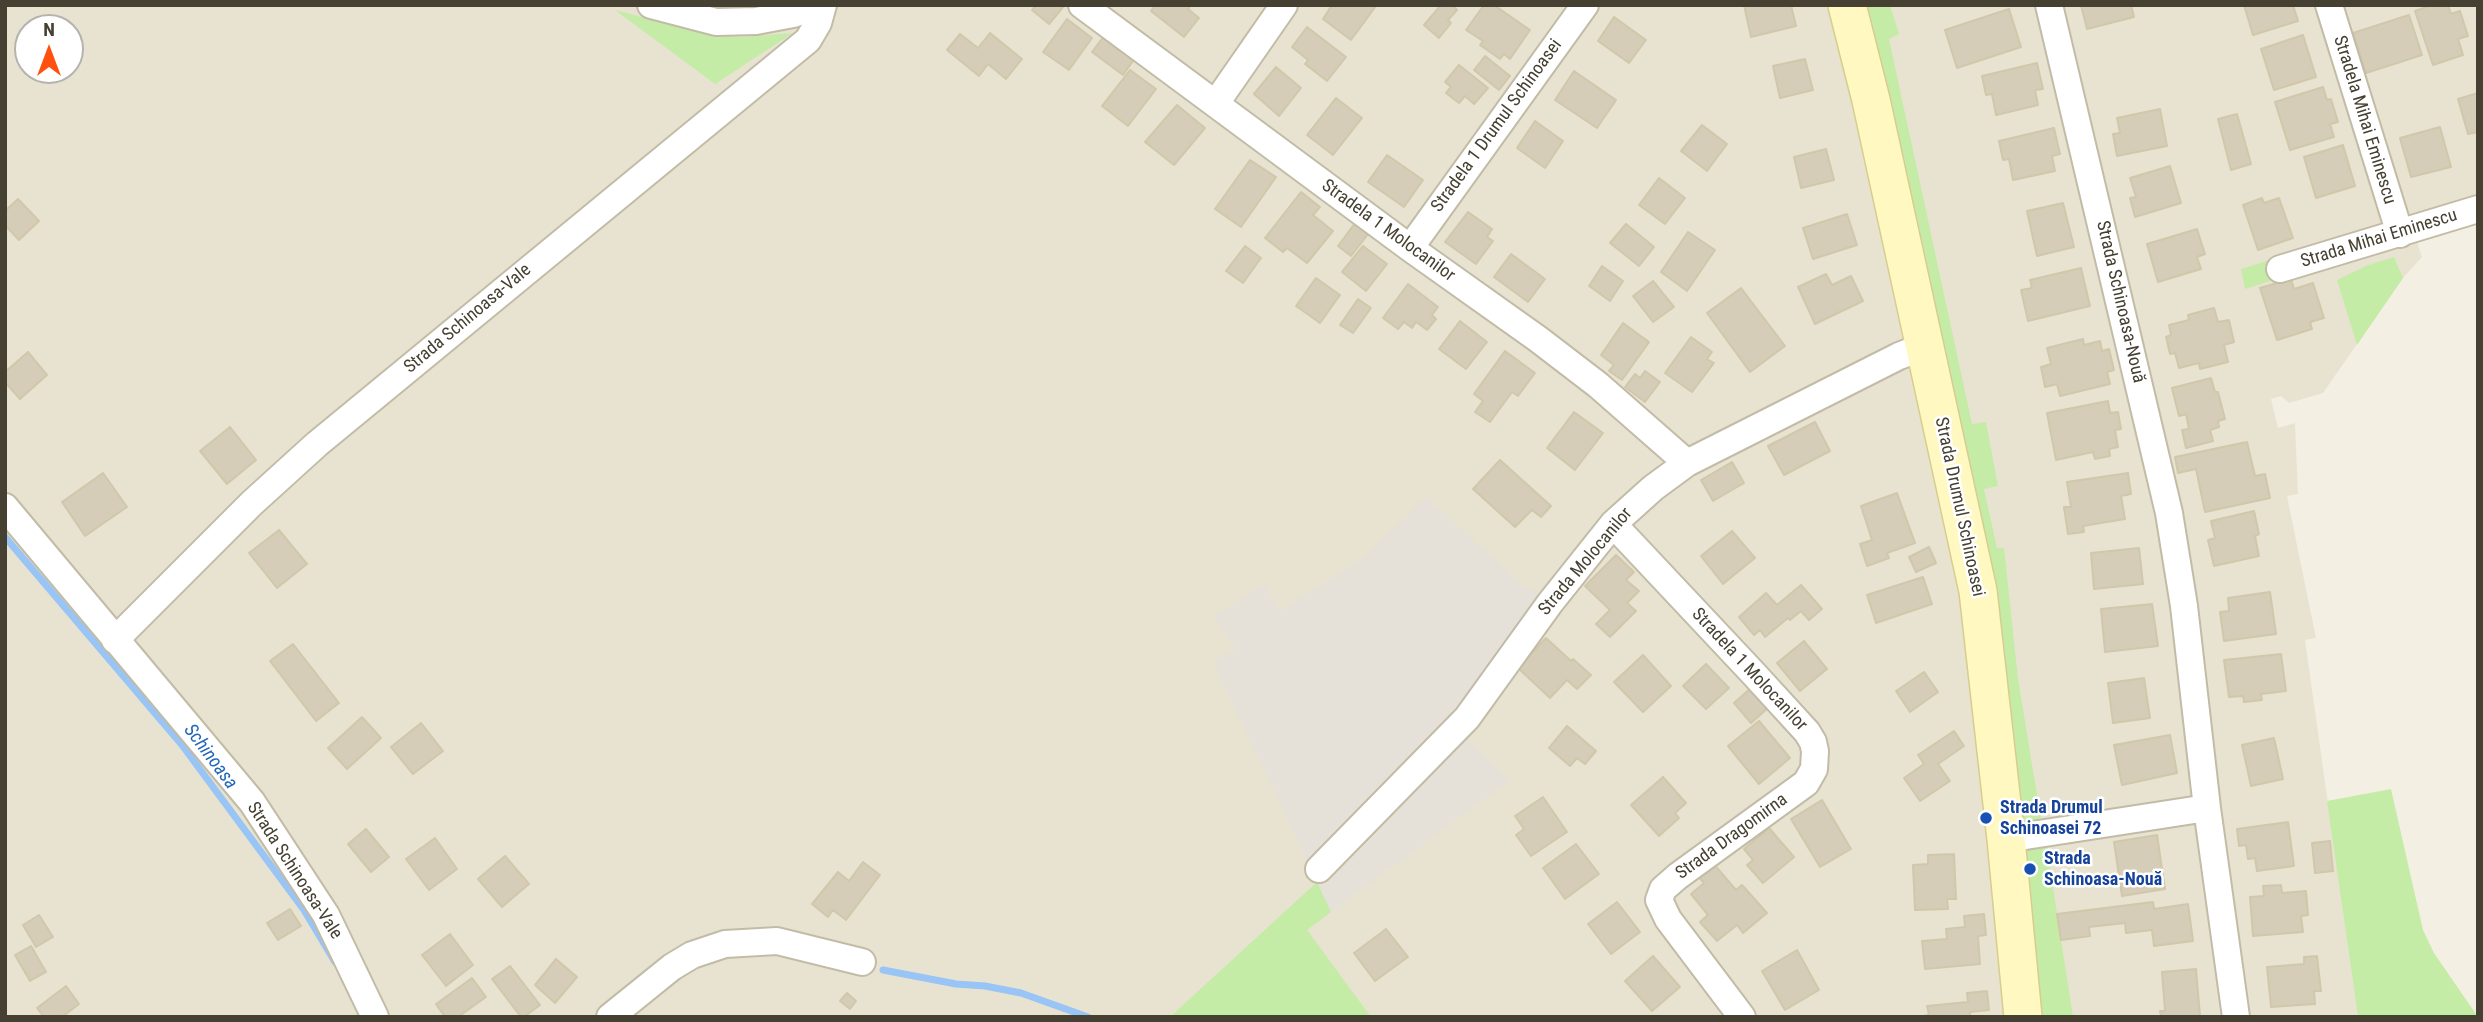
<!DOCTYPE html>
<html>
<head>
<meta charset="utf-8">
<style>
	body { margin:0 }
	#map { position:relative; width:2483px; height:1022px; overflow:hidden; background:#f3f0e3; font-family:"Roboto Condensed",sans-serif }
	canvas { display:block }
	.frame { position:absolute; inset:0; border:7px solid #454032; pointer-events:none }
	.north { position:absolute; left:14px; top:14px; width:70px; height:70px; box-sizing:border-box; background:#fff; border:2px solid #b5b3ad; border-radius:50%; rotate:0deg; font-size:19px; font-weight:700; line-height:28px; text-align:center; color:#454032 }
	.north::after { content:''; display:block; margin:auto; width:24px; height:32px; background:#ff500e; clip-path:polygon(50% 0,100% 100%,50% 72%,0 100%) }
</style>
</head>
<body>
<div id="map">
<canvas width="2483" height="1022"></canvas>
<div class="frame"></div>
<div class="north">N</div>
</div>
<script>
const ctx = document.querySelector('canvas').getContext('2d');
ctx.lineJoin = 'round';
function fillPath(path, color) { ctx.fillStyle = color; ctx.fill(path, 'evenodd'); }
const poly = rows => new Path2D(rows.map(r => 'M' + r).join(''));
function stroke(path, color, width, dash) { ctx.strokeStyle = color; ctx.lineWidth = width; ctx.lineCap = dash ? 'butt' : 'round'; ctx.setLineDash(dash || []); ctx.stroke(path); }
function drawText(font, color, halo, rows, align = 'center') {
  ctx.font = font + ' "Roboto Condensed",sans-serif'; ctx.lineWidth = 5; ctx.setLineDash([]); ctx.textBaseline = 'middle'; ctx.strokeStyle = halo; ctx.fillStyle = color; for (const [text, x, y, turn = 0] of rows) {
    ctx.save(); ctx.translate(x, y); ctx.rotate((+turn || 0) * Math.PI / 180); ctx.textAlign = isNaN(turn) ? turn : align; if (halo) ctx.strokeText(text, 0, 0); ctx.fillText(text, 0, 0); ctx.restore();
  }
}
fillPath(poly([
	[5,5,2478,5,2478,223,2417,242,2422,257,2403,278,2323,393,2289,403,2281,396,2271,399,2278,428,2295,423,2298,494,2287,496,2316,638,2305,640,2358,1017,5,1017],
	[28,28,70,28,70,70,28,70]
]), '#e8e3d0');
fillPath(poly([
	[1426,497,1526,588,1535,591,1543,589,1537,611,1454,725,1509,781,1331,912,1213,662,1236,649,1213,616,1264,584,1280,611,1363,558]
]), '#e5e1d8');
fillPath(poly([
	[1859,5,1890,5,1899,34,1889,39,1972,424,1986,422,1998,486,1984,489,1997,548,2004,548,2018,679,2041,819,2027,822,2014,813],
	[615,10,703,33,740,37,793,33,715,84],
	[2394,257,2403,278,2357,345,2337,280,2368,265],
	[2273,259,2280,278,2245,289,2241,269],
	[2391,789,2423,930,2434,953,2478,1017,2358,1017,2327,801],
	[2047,846,2057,914,2073,1017,2034,1017,2018,850],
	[1317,882,1331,912,1307,930,1371,1017,1170,1017]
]), '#c4eca7');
stroke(poly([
	[5,537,182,745,304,910,335,962],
	[883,970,956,984,985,986,1021,993,1088,1017]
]), '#98c4f6', 7);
const building = poly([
	[1036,5,1064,5,1064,6,1049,24,1032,10,1036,5],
	[1155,5,1191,5,1188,9,1199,18,1184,37,1151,11,1155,5],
	[1332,5,1376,5,1376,6,1351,40,1323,19,1332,5],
	[1441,5,1452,5,1457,10,1448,20,1451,23,1439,38,1424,25,1441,5],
	[1484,5,1494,5,1530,30,1510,59,1504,54,1500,59,1480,45,1483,41,1466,30,1484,5],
	[1744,5,1791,5,1796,26,1751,37,1744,5],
	[2081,5,2131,5,2134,17,2087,29,2081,5],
	[2244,5,2293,5,2298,21,2253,35,2244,5],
	[2432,5,2448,5,2451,14,2460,11,2468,36,2458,39,2463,55,2433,65,2415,11,2432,5],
	[2009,9,2021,47,1957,68,1945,30,2009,9],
	[2409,15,2422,55,2366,73,2353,33,2409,15],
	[1614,17,1646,40,1629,63,1598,41,1614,17],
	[1067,19,1092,38,1069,70,1043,52,1067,19],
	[1307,27,1346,57,1327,81,1305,64,1308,60,1292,47,1307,27],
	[990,33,1022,59,1006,79,988,64,979,76,947,50,960,34,978,48,990,33],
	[2303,35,2316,77,2274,90,2261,49,2303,35],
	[1104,36,1135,58,1123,75,1092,52,1104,36],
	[1485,56,1510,76,1499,90,1474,70,1485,56],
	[1805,59,1813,90,1780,98,1773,66,1805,59],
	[2037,63,2043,89,2035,90,2038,105,1996,115,1992,94,1986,95,1982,76,2037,63],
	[1459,65,1488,88,1474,104,1465,96,1459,103,1446,93,1451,87,1445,82,1459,65],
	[1276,67,1301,88,1279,116,1254,94,1276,67],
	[1130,70,1156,89,1128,126,1102,106,1130,70],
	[1574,71,1616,100,1597,128,1555,100,1574,71],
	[2323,87,2327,100,2331,99,2338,122,2330,124,2334,137,2290,150,2275,102,2323,87],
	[2478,93,2478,132,2468,134,2458,99,2478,93],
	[1336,98,1362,118,1333,155,1307,135,1336,98],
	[1177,105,1205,128,1174,165,1145,142,1177,105],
	[2160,109,2167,146,2117,156,2113,134,2120,133,2117,118,2160,109],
	[2237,114,2251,164,2231,170,2218,119,2237,114],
	[1535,121,1563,141,1545,168,1517,148,1535,121],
	[1702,125,1727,144,1707,171,1681,151,1702,125],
	[2440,127,2451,167,2411,177,2400,138,2440,127],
	[2054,128,2060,154,2052,156,2055,171,2013,180,2009,159,2003,160,1999,141,2054,128],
	[2343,145,2355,186,2316,198,2304,157,2343,145],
	[1826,149,1834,180,1801,188,1794,157,1826,149],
	[1387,155,1423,180,1404,207,1368,182,1387,155],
	[1250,160,1276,177,1241,227,1215,209,1250,160],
	[2170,166,2181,203,2135,217,2130,198,2136,197,2130,178,2170,166],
	[1659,178,1685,198,1665,224,1639,205,1659,178],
	[1301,192,1320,207,1313,215,1333,231,1307,263,1287,248,1283,252,1265,238,1301,192],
	[2262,198,2264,203,2279,198,2293,238,2258,250,2243,205,2262,198],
	[18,199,39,221,19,240,5,225,5,211,18,199],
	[2063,203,2074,247,2037,256,2027,211,2063,203],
	[1468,212,1492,229,1487,237,1493,241,1476,264,1445,242,1468,212],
	[1847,214,1857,245,1813,259,1803,228,1847,214],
	[1358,219,1372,229,1351,256,1338,246,1358,219],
	[1626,224,1654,247,1639,266,1610,243,1626,224],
	[2197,229,2205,254,2197,257,2201,269,2158,282,2147,244,2197,229],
	[1688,232,1715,250,1687,291,1661,272,1688,232],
	[1245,246,1261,258,1243,283,1226,271,1245,246],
	[1363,246,1387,264,1366,291,1342,272,1363,246],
	[1511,254,1545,279,1528,302,1494,277,1511,254],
	[1602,266,1623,281,1610,301,1589,286,1602,266],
	[2081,268,2090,306,2028,321,2021,290,2032,288,2030,280,2081,268],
	[1826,274,1832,285,1851,276,1863,301,1815,324,1798,287,1826,274],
	[1316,278,1340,295,1320,323,1296,306,1316,278],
	[2291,279,2294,289,2313,283,2324,318,2310,322,2312,329,2277,340,2260,288,2291,279],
	[1653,281,1674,307,1653,322,1633,296,1653,281],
	[1408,284,1438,307,1432,315,1436,319,1427,330,1416,322,1412,328,1404,322,1398,329,1383,318,1408,284],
	[1741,288,1785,346,1750,372,1707,313,1741,288],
	[1358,299,1371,308,1353,333,1340,325,1358,299],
	[2214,308,2218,322,2229,320,2234,342,2224,345,2228,362,2200,369,2199,363,2179,368,2175,353,2170,354,2166,337,2171,335,2169,325,2189,320,2188,315,2214,308],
	[1460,321,1487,342,1466,369,1439,349,1460,321],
	[1623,323,1649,342,1622,380,1609,371,1614,365,1601,355,1623,323],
	[1691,337,1712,352,1707,359,1714,363,1692,392,1665,373,1691,337],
	[2083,339,2084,345,2100,341,2102,351,2109,349,2114,370,2107,372,2110,384,2060,396,2057,384,2045,387,2041,367,2051,364,2047,348,2083,339],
	[1505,351,1535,373,1518,396,1512,392,1490,422,1475,412,1483,401,1474,394,1505,351],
	[28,352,47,375,20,399,5,382,5,372,28,352],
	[1645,371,1660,382,1645,402,1625,387,1635,374,1640,378,1645,371],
	[2211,378,2215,392,2218,392,2225,419,2218,421,2219,427,2210,430,2213,441,2186,448,2182,430,2189,429,2186,414,2179,416,2172,388,2211,378],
	[2108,401,2110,413,2118,412,2121,429,2115,430,2118,447,2109,449,2110,456,2095,459,2093,452,2056,460,2047,413,2108,401],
	[1574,412,1603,433,1575,470,1547,448,1574,412],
	[1815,422,1830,451,1784,475,1768,446,1815,422],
	[230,427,256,460,227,484,200,451,230,427],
	[2247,442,2255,476,2265,474,2270,498,2205,512,2196,469,2178,473,2175,457,2247,442],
	[1500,460,1551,506,1541,517,1532,510,1515,527,1473,489,1500,460],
	[1732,462,1744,483,1713,501,1701,480,1732,462],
	[103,473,127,507,85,536,62,502,103,473],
	[2128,473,2131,494,2121,496,2125,519,2083,526,2084,532,2068,534,2064,507,2071,507,2067,482,2128,473],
	[1897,493,1915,543,1887,553,1889,558,1867,566,1860,544,1872,540,1861,506,1897,493],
	[2254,511,2259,534,2255,536,2259,556,2214,566,2208,540,2215,538,2211,521,2254,511],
	[279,530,307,564,277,588,249,553,279,530],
	[1732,531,1755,558,1723,584,1701,556,1732,531],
	[1929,547,1936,563,1916,572,1909,557,1929,547],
	[2139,548,2143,584,2094,589,2091,553,2139,548],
	[1616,555,1634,572,1626,580,1639,591,1627,603,1636,611,1610,637,1596,624,1610,610,1585,586,1616,555],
	[1923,577,1932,604,1876,623,1867,595,1923,577],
	[1801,585,1822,609,1809,620,1801,611,1790,620,1788,618,1765,637,1760,630,1754,635,1739,617,1766,593,1777,605,1801,585],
	[2270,592,2276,634,2224,641,2220,612,2229,611,2228,598,2270,592],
	[2152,604,2158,646,2105,652,2101,609,2152,604],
	[1546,638,1571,661,1573,659,1591,675,1577,689,1567,680,1550,698,1518,668,1546,638],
	[1804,641,1827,669,1800,691,1777,663,1804,641],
	[293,644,339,703,316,721,270,661,293,644],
	[2281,654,2286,691,2261,694,2262,700,2244,702,2243,696,2229,697,2224,660,2281,654],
	[1643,655,1671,686,1643,712,1614,682,1643,655],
	[1706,664,1729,688,1706,709,1683,686,1706,664],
	[1924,672,1938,692,1910,712,1896,691,1924,672],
	[2144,678,2150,718,2113,723,2108,683,2144,678],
	[1752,687,1769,707,1751,723,1734,703,1752,687],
	[362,717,381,738,347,769,328,748,362,717],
	[1759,721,1790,758,1759,784,1728,746,1759,721],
	[421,723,443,751,413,774,391,747,421,723],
	[1567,726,1596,751,1585,764,1577,758,1570,766,1549,748,1567,726],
	[1954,731,1964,746,1938,764,1950,781,1920,801,1904,778,1924,764,1918,755,1954,731],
	[2170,735,2177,773,2122,785,2114,745,2170,735],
	[2274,738,2283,779,2251,786,2242,745,2274,738],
	[1663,777,1686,803,1675,813,1679,818,1659,836,1631,805,1663,777],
	[1543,797,1567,832,1531,856,1516,835,1524,829,1515,816,1543,797],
	[1822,800,1851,849,1820,867,1791,819,1822,800],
	[2288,822,2294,866,2257,871,2255,858,2248,859,2246,845,2239,846,2237,829,2288,822],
	[1769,828,1794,857,1763,883,1747,865,1753,860,1744,849,1769,828],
	[366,829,389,857,371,872,348,844,366,829],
	[2157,835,2165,889,2122,896,2114,842,2157,835],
	[435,838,457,869,429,890,406,859,435,838],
	[2330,841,2333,871,2315,873,2312,843,2330,841],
	[1576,844,1599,874,1565,899,1543,868,1576,844],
	[1954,854,1956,899,1947,899,1948,909,1915,910,1913,865,1928,864,1928,855,1954,854],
	[505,856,529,884,502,907,478,879,505,856],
	[863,862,880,875,846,920,833,910,828,917,812,904,838,872,849,881,863,862],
	[1712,862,1736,890,1742,885,1767,913,1743,933,1737,925,1717,941,1700,922,1708,915,1691,894,1704,883,1697,875,1712,862],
	[2281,885,2282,893,2306,891,2308,915,2301,916,2303,932,2253,936,2250,897,2264,896,2263,886,2281,885],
	[1617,902,1640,932,1611,954,1588,924,1617,902],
	[2153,902,2154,909,2188,904,2193,941,2154,946,2152,930,2126,933,2125,923,2089,927,2090,936,2061,940,2057,914,2153,902],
	[290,909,301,926,278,940,267,923,290,909],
	[1984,914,1986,935,1978,936,1980,964,1925,969,1922,941,1947,939,1946,929,1965,927,1964,916,1984,914],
	[39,915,53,937,36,947,23,925,39,915],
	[1386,929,1408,957,1375,981,1354,953,1386,929],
	[450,934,473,965,446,986,422,955,450,934],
	[31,946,46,972,30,981,15,955,31,946],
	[1797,950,1819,990,1785,1010,1762,971,1797,950],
	[1653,956,1680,987,1652,1011,1625,981,1653,956],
	[2317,956,2321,991,2314,991,2315,1004,2271,1007,2267,967,2304,964,2304,957,2317,956],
	[556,959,577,977,555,1003,535,985,556,959],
	[510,966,540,1005,524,1017,521,1017,492,979,510,966],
	[2196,969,2200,1016,2161,1017,2160,1011,2165,1011,2162,972,2196,969],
	[472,978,486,997,458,1017,445,1017,436,1004,472,978],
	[66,986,79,1004,62,1017,44,1017,37,1008,66,986],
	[1987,991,1989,1010,1970,1012,1970,1017,1918,1017,1929,1015,1927,1006,1968,1002,1967,993,1987,991],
	[847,993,856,1001,850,1009,840,1001,847,993]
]);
fillPath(building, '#d5cdb7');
stroke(building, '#d1c7aa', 2);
const street = poly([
	[651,5,716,22,756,21,793,14,817,5],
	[1082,5,1410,248,1538,339,1598,385,1687,463],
	[2049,5,2169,513,2184,606,2207,808,2236,1017],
	[2329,5,2400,234],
	[1216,103,1284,5],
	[1410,248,1585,5],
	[2280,269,2478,209],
	[5,507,252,802,326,915,375,1017],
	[1613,524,1753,673,1807,732,1813,742,1815,751,1814,769,1806,783,1678,876,1663,889,1659,900,1668,919,1742,1017],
	[115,640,252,503,317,444,808,40,818,23,823,5],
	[2006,839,2207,808],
	[1319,869,1467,718,1550,603,1613,524,1653,488,1687,463,1899,356,1925,346],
	[610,1017,672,967,692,955,725,944,777,941,862,962]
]);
const secondary = poly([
	[1847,5,1871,100,1978,591,2006,839,2023,1017]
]);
stroke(street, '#c2bca7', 30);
stroke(secondary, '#d7cd8e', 40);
stroke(street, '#fff', 26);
stroke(secondary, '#fff8c1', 37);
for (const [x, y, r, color] of [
	[1986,818,7,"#1a4fb4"],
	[2030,869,7,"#1a4fb4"]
]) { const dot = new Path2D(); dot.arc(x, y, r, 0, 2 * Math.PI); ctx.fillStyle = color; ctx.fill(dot); stroke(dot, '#fff', 2.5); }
drawText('18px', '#454032', '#fff', [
	["Stradela Mihai Eminescu",2364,120,73],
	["Stradela 1 Drumul Schinoasei",1497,126,-54],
	["Stradela 1 Molocanilor",1388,231,36],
	["Strada Mihai Eminescu",2379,239,-17],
	["Strada Schinoasa-Nouă",2120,302,77],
	["Strada Schinoasa-Vale",468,319,-40],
	["Strada Drumul Schinoasei",1959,507,78],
	["Strada Molocanilor",1586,562,-50],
	["Stradela 1 Molocanilor",1749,670,47],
	["Strada Dragomirna",1732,837,-36],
	["Strada Schinoasa-Vale",294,871,57]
]);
drawText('bold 18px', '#164399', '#fff', [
	["Strada Drumul",2000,808],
	["Schinoasei 72",2000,829],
	["Strada",2044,859],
	["Schinoasa-Nouă",2044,880]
], 'left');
drawText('italic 19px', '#2367ba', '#fff', [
	["Schinoasa",210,757,53]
]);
</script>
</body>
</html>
